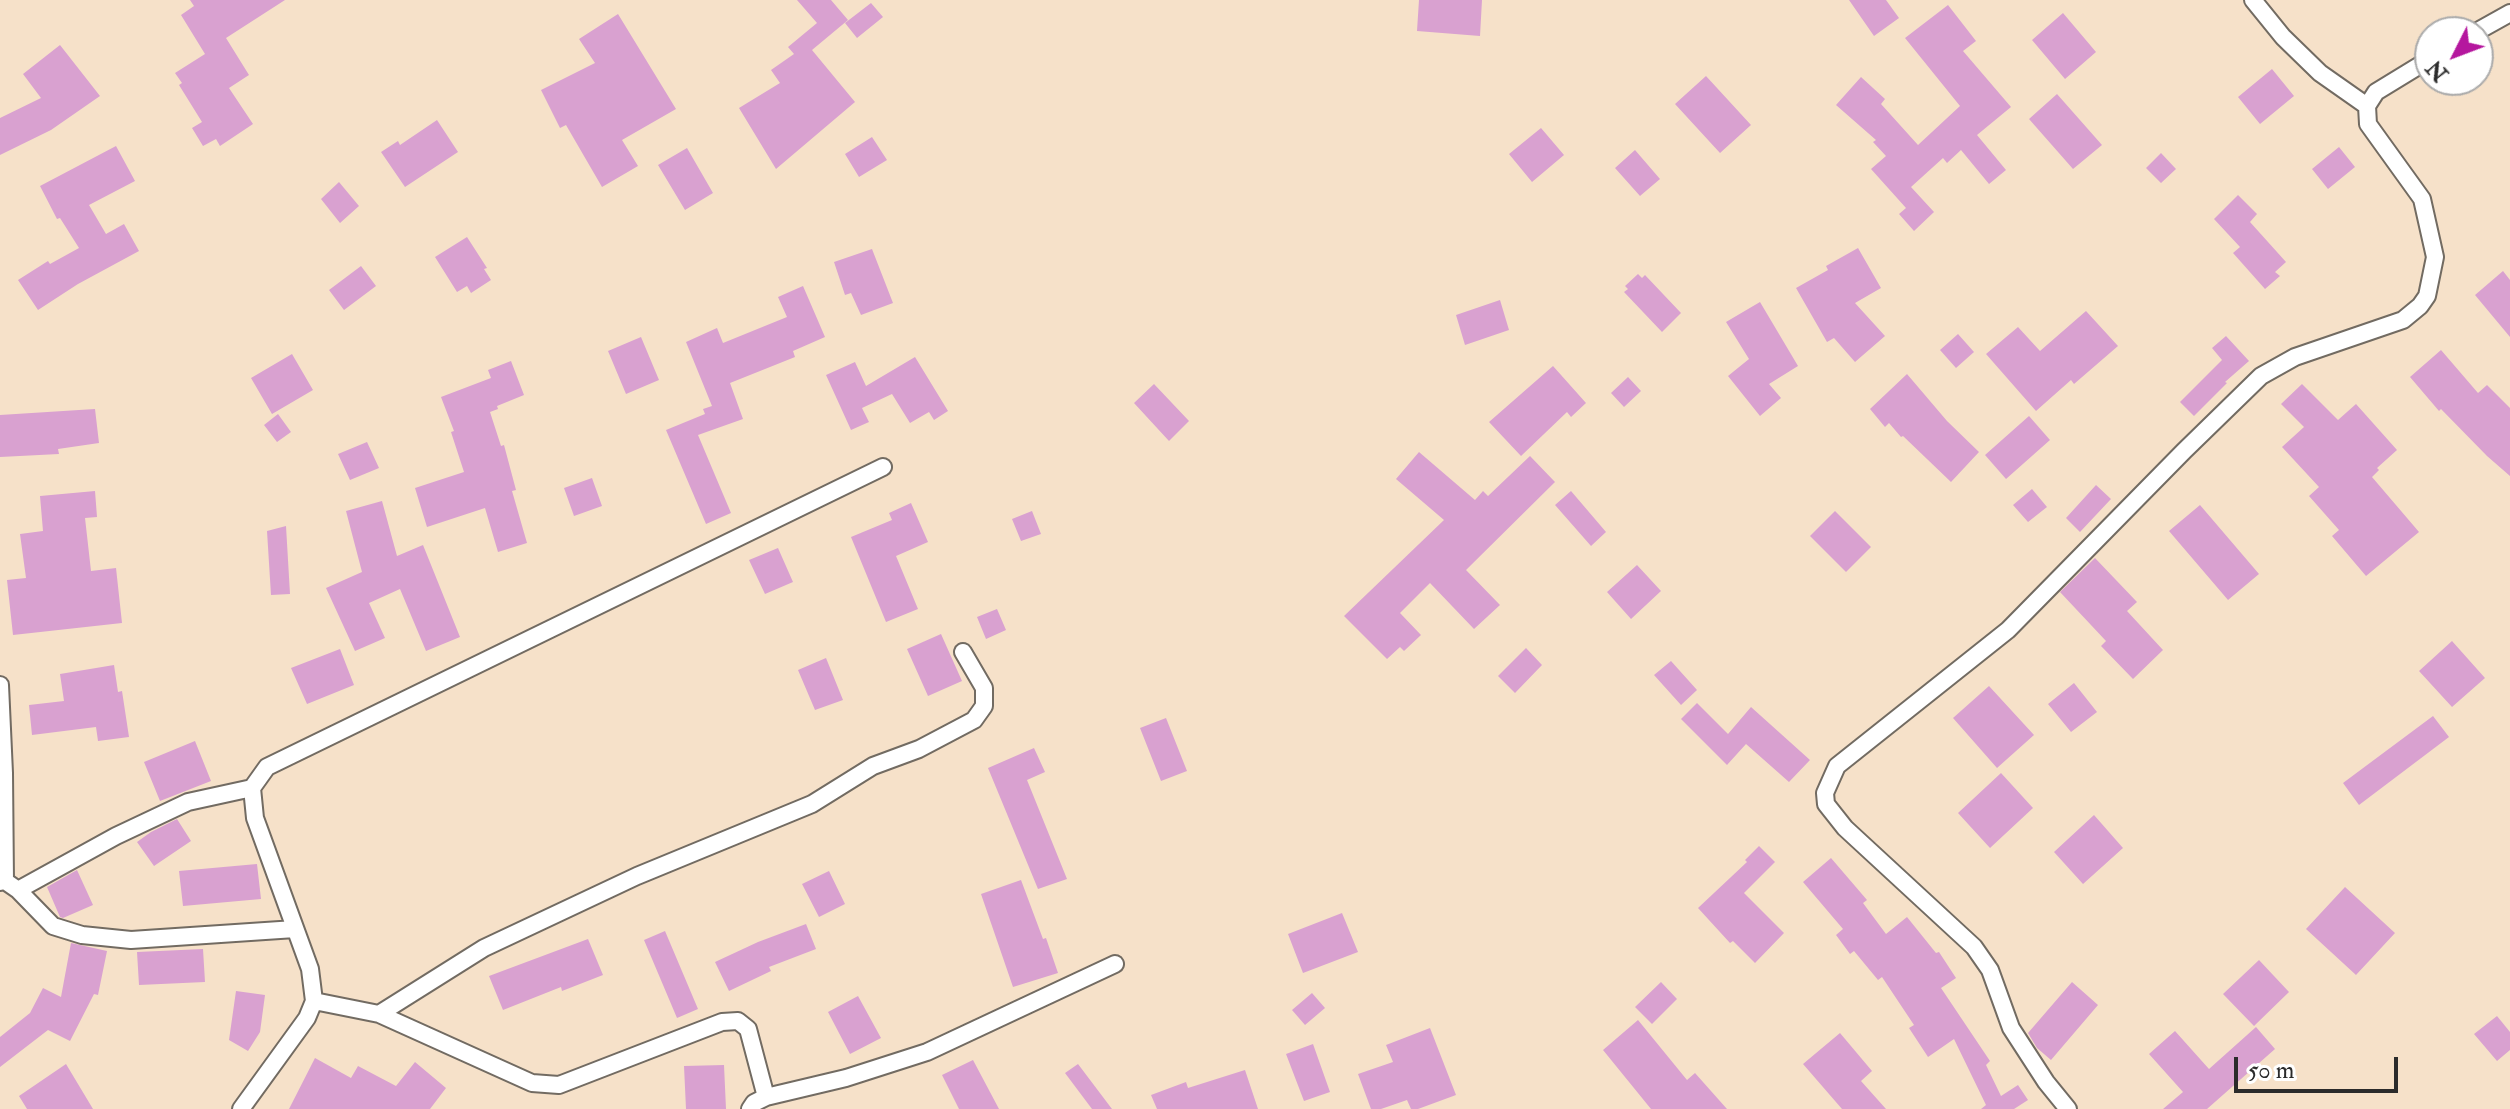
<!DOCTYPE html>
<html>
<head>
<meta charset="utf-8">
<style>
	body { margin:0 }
	#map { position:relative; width:2510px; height:1109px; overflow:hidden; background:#f6e1c9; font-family:"IM FELL Double Pica",serif }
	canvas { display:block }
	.north { position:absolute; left:2414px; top:16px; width:80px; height:80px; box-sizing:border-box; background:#fff; border:2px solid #aaa; border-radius:50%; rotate:228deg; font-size:22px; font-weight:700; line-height:32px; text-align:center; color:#2b2b2b }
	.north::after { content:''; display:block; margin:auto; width:28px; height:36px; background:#b5179e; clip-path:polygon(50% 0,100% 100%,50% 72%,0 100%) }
	.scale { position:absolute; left:2234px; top:1057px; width:164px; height:36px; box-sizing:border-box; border:4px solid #2b2b2b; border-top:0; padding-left:10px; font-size:24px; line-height:28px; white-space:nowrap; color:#2b2b2b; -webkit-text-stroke:6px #fff; paint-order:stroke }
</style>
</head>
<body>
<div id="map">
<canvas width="2510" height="1109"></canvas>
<div class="north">N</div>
<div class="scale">50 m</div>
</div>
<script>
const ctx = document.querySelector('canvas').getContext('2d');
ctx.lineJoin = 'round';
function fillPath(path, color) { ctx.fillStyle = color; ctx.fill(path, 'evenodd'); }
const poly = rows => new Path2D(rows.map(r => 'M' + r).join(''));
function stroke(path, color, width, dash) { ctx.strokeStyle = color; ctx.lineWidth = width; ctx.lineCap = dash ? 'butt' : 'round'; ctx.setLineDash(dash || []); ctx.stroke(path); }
fillPath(poly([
	[190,0,285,0,226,38,249,75,229,88,253,124,220,146,216,139,203,146,192,128,202,122,179,85,182,83,175,73,205,54,181,15,194,6],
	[797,0,831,0,848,20,812,50,855,102,776,169,739,108,780,83,771,70,794,54,788,47,817,23],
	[1419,0,1482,0,1480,36,1417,31],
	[1849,0,1886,0,1899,18,1874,36],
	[871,3,883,17,857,38,845,23],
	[1948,5,1976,41,1963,51,2011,107,1977,135,2006,170,1989,184,1961,150,1947,163,1943,158,1911,187,1934,212,1914,231,1899,214,1906,208,1871,169,1886,156,1873,142,1876,140,1836,105,1861,77,1885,99,1881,104,1918,145,1960,106,1905,38],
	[2063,13,2096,52,2065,79,2032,40],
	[618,14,676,109,622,140,638,166,602,187,566,125,560,128,541,90,595,63,579,39],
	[60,45,100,96,51,130,0,155,0,118,41,98,23,74],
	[2272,69,2294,96,2260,124,2238,97],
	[1706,76,1751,125,1720,153,1675,104],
	[2057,94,2102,145,2073,169,2029,119],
	[437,120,458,152,405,187,381,152,398,141,400,145],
	[1541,128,1564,155,1532,182,1509,154],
	[872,137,887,160,859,177,845,154],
	[116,146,135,181,89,205,106,234,124,224,139,251,78,284,38,310,18,280,48,261,50,264,79,248,60,218,57,219,40,186],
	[2339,147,2355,167,2328,189,2312,169],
	[687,148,713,193,685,210,658,165],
	[1635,150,1660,179,1640,196,1615,168],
	[2161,153,2176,169,2161,183,2146,168],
	[339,182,359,206,340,223,321,199],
	[2238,195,2257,214,2250,222,2286,262,2275,272,2280,276,2265,289,2233,253,2240,247,2214,219],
	[467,237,487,268,484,269,491,280,471,293,467,286,457,292,435,257],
	[1858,248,1881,288,1855,303,1885,336,1855,362,1834,338,1827,342,1796,288,1828,270,1826,266],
	[872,249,893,303,861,315,851,293,845,295,834,262],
	[361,266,376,286,344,310,329,290],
	[2503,271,2510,280,2510,337,2475,295],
	[1638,274,1642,278,1645,275,1681,313,1662,332,1624,292,1628,289,1625,286],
	[803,286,825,337,793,351,795,357,730,383,743,419,698,435,731,513,706,524,666,430,705,414,703,409,712,406,686,342,717,328,723,343,787,317,778,297],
	[1500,300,1509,330,1465,345,1456,315],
	[1760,302,1798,366,1769,384,1781,398,1760,416,1728,376,1749,359,1726,322],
	[2086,311,2118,346,2074,384,2071,380,2036,411,1986,354,2018,327,2040,351],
	[1958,334,1974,352,1956,368,1940,350],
	[2226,336,2249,361,2225,382,2227,383,2194,416,2180,402,2222,360,2212,348],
	[641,337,659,380,626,394,608,351],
	[2441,350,2478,393,2487,385,2510,408,2510,476,2487,456,2441,409,2439,411,2410,377],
	[292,354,313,390,272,414,251,378],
	[915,357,948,411,934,420,929,412,910,423,892,394,862,408,869,422,851,430,826,375,855,362,866,386],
	[511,361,524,395,497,406,498,409,490,412,501,446,504,445,516,490,512,491,527,543,498,552,485,508,427,527,415,488,464,472,451,432,454,431,441,397,491,378,488,370],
	[1553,366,1586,403,1571,417,1567,412,1521,456,1489,422],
	[1907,374,1947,421,1979,452,1951,482,1903,436,1901,437,1889,423,1885,427,1870,409],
	[1628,377,1641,391,1624,407,1611,393],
	[1154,384,1189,421,1169,441,1134,403],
	[2302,384,2338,420,2356,404,2397,450,2377,468,2379,470,2372,477,2419,532,2366,576,2332,536,2339,530,2309,496,2319,487,2282,447,2304,427,2281,404],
	[95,409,99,443,58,449,59,454,0,457,0,415],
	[278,414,291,432,277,442,264,425],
	[2029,416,2050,440,2006,479,1985,455],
	[367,442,379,468,350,480,338,454],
	[1419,452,1475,500,1483,491,1488,496,1530,456,1555,482,1466,570,1500,605,1474,629,1430,583,1400,613,1421,635,1404,651,1400,647,1387,659,1344,616,1444,520,1396,479],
	[592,478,602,506,574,516,564,488],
	[2096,485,2111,499,2080,532,2066,518],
	[2032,489,2047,507,2028,522,2013,505],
	[95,491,97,517,85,518,91,571,116,568,122,623,13,635,7,580,26,578,20,534,43,531,40,496],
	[1571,491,1606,532,1591,546,1555,505],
	[382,501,397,556,423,545,460,637,426,651,400,589,369,603,385,638,355,651,326,588,362,572,346,511],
	[911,503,928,542,896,556,918,609,886,622,851,537,892,520,889,513],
	[2200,505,2259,574,2228,600,2169,531],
	[1032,511,1041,534,1021,541,1012,519],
	[1835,511,1871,547,1846,572,1810,536],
	[286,526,290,594,271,595,267,531],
	[778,548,793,582,765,594,749,560],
	[2095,558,2137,602,2127,611,2163,650,2133,679,2101,646,2106,641,2060,592],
	[1637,565,1661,591,1631,619,1607,592],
	[997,609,1006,630,986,639,977,617],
	[941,634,962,681,928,696,907,649],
	[2452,641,2485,678,2452,707,2419,671],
	[1526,648,1542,665,1515,693,1498,676],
	[340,649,354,685,307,704,291,668],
	[826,658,843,700,815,710,798,670],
	[1671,661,1697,690,1681,705,1654,675],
	[114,665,118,692,122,691,129,737,98,741,96,727,32,735,29,705,64,701,60,674],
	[2074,683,2097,712,2071,732,2048,704],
	[1989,686,2034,735,1997,768,1953,718],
	[1697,703,1728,734,1751,707,1810,760,1789,782,1746,744,1727,765,1681,719],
	[2433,716,2449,737,2359,805,2343,783],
	[1166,718,1187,771,1161,781,1140,728],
	[195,741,211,781,160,801,144,762],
	[1034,748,1045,772,1027,780,1067,879,1038,889,988,768],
	[2001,773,2033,808,1990,848,1958,813],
	[2094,815,2123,848,2083,884,2054,852],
	[177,819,191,841,154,866,137,842,151,832],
	[1759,846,1775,862,1744,893,1784,933,1755,963,1733,941,1730,943,1698,908,1747,862,1745,860],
	[1831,858,1867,900,1863,903,1886,934,1907,917,1936,953,1939,952,1956,978,1941,988,1990,1061,1986,1065,2001,1096,2018,1085,2028,1100,2014,1109,1981,1109,1986,1105,1954,1039,1928,1057,1909,1028,1914,1025,1882,977,1878,980,1854,951,1850,954,1836,935,1843,929,1803,882],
	[257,864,261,899,183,906,179,871],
	[77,870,93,905,63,918,60,917,47,887],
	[829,871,845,904,819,917,802,884],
	[1021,880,1043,939,1046,938,1058,973,1013,987,981,894],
	[2345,887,2395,933,2356,975,2306,929],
	[1342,913,1358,952,1303,973,1288,934],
	[806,924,816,949,769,967,771,971,729,991,715,962,758,942],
	[665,931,698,1009,677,1018,644,940],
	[588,939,603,975,562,991,561,987,503,1010,489,976],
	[71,943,107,951,98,995,94,994,70,1041,48,1030,0,1067,0,1037,30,1013,43,988,61,997],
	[203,949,205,982,139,985,137,952],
	[2259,960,2289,992,2254,1026,2223,994],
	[1661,982,1677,999,1652,1024,1635,1007],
	[2072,982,2098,1005,2051,1060,2037,1048,2028,1033],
	[236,991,265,995,260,1032,248,1051,229,1040],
	[1312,993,1325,1008,1305,1025,1292,1010],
	[858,996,881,1038,850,1054,828,1012],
	[2497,1016,2510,1032,2510,1050,2497,1061,2474,1034],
	[1638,1020,1687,1080,1695,1073,1727,1109,1651,1109,1603,1050],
	[2256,1027,2275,1049,2207,1109,2163,1109,2183,1092,2149,1054,2175,1031,2209,1069],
	[1430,1028,1456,1095,1418,1109,1411,1109,1407,1100,1381,1109,1371,1109,1358,1074,1393,1062,1386,1045],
	[1840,1033,1872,1071,1861,1081,1886,1109,1842,1109,1803,1064],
	[1313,1044,1330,1092,1304,1101,1286,1054],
	[315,1058,351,1078,358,1066,396,1086,415,1062,446,1088,430,1109,289,1109],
	[973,1060,999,1109,959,1109,942,1075],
	[66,1064,93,1109,27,1109,19,1096],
	[1078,1064,1112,1109,1092,1109,1065,1073],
	[724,1065,726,1109,686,1109,684,1066],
	[1245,1070,1258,1109,1157,1109,1151,1095,1186,1082,1188,1088]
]), '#d9a1d0');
const minor = poly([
	[2253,0,2283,37,2320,73,2367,106],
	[2476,32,2510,13],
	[0,685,4,773,5,881],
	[0,882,5,881,18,890,53,926,82,935,131,940,295,929],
	[18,890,116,836,188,802,252,788],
	[314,1001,379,1014,532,1083,559,1085,722,1022,738,1021,748,1029,766,1097],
	[379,1014,484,948,637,876,812,804,873,766,919,749,974,720,984,706,984,688,963,652],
	[241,1109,307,1018,314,1001,310,969,255,818,252,788,267,767,883,467],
	[750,1109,754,1103,766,1097,846,1078,927,1052,1115,964],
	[2068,1109,2046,1082,2011,1028,1990,970,1974,947,1845,828,1826,804,1825,793,1837,766,2008,630,2184,451,2261,376,2295,357,2403,320,2420,306,2427,296,2435,257,2422,199,2368,124,2367,106,2376,92,2430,59]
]);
stroke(minor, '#726b62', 20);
stroke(minor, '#fff', 16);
</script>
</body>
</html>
